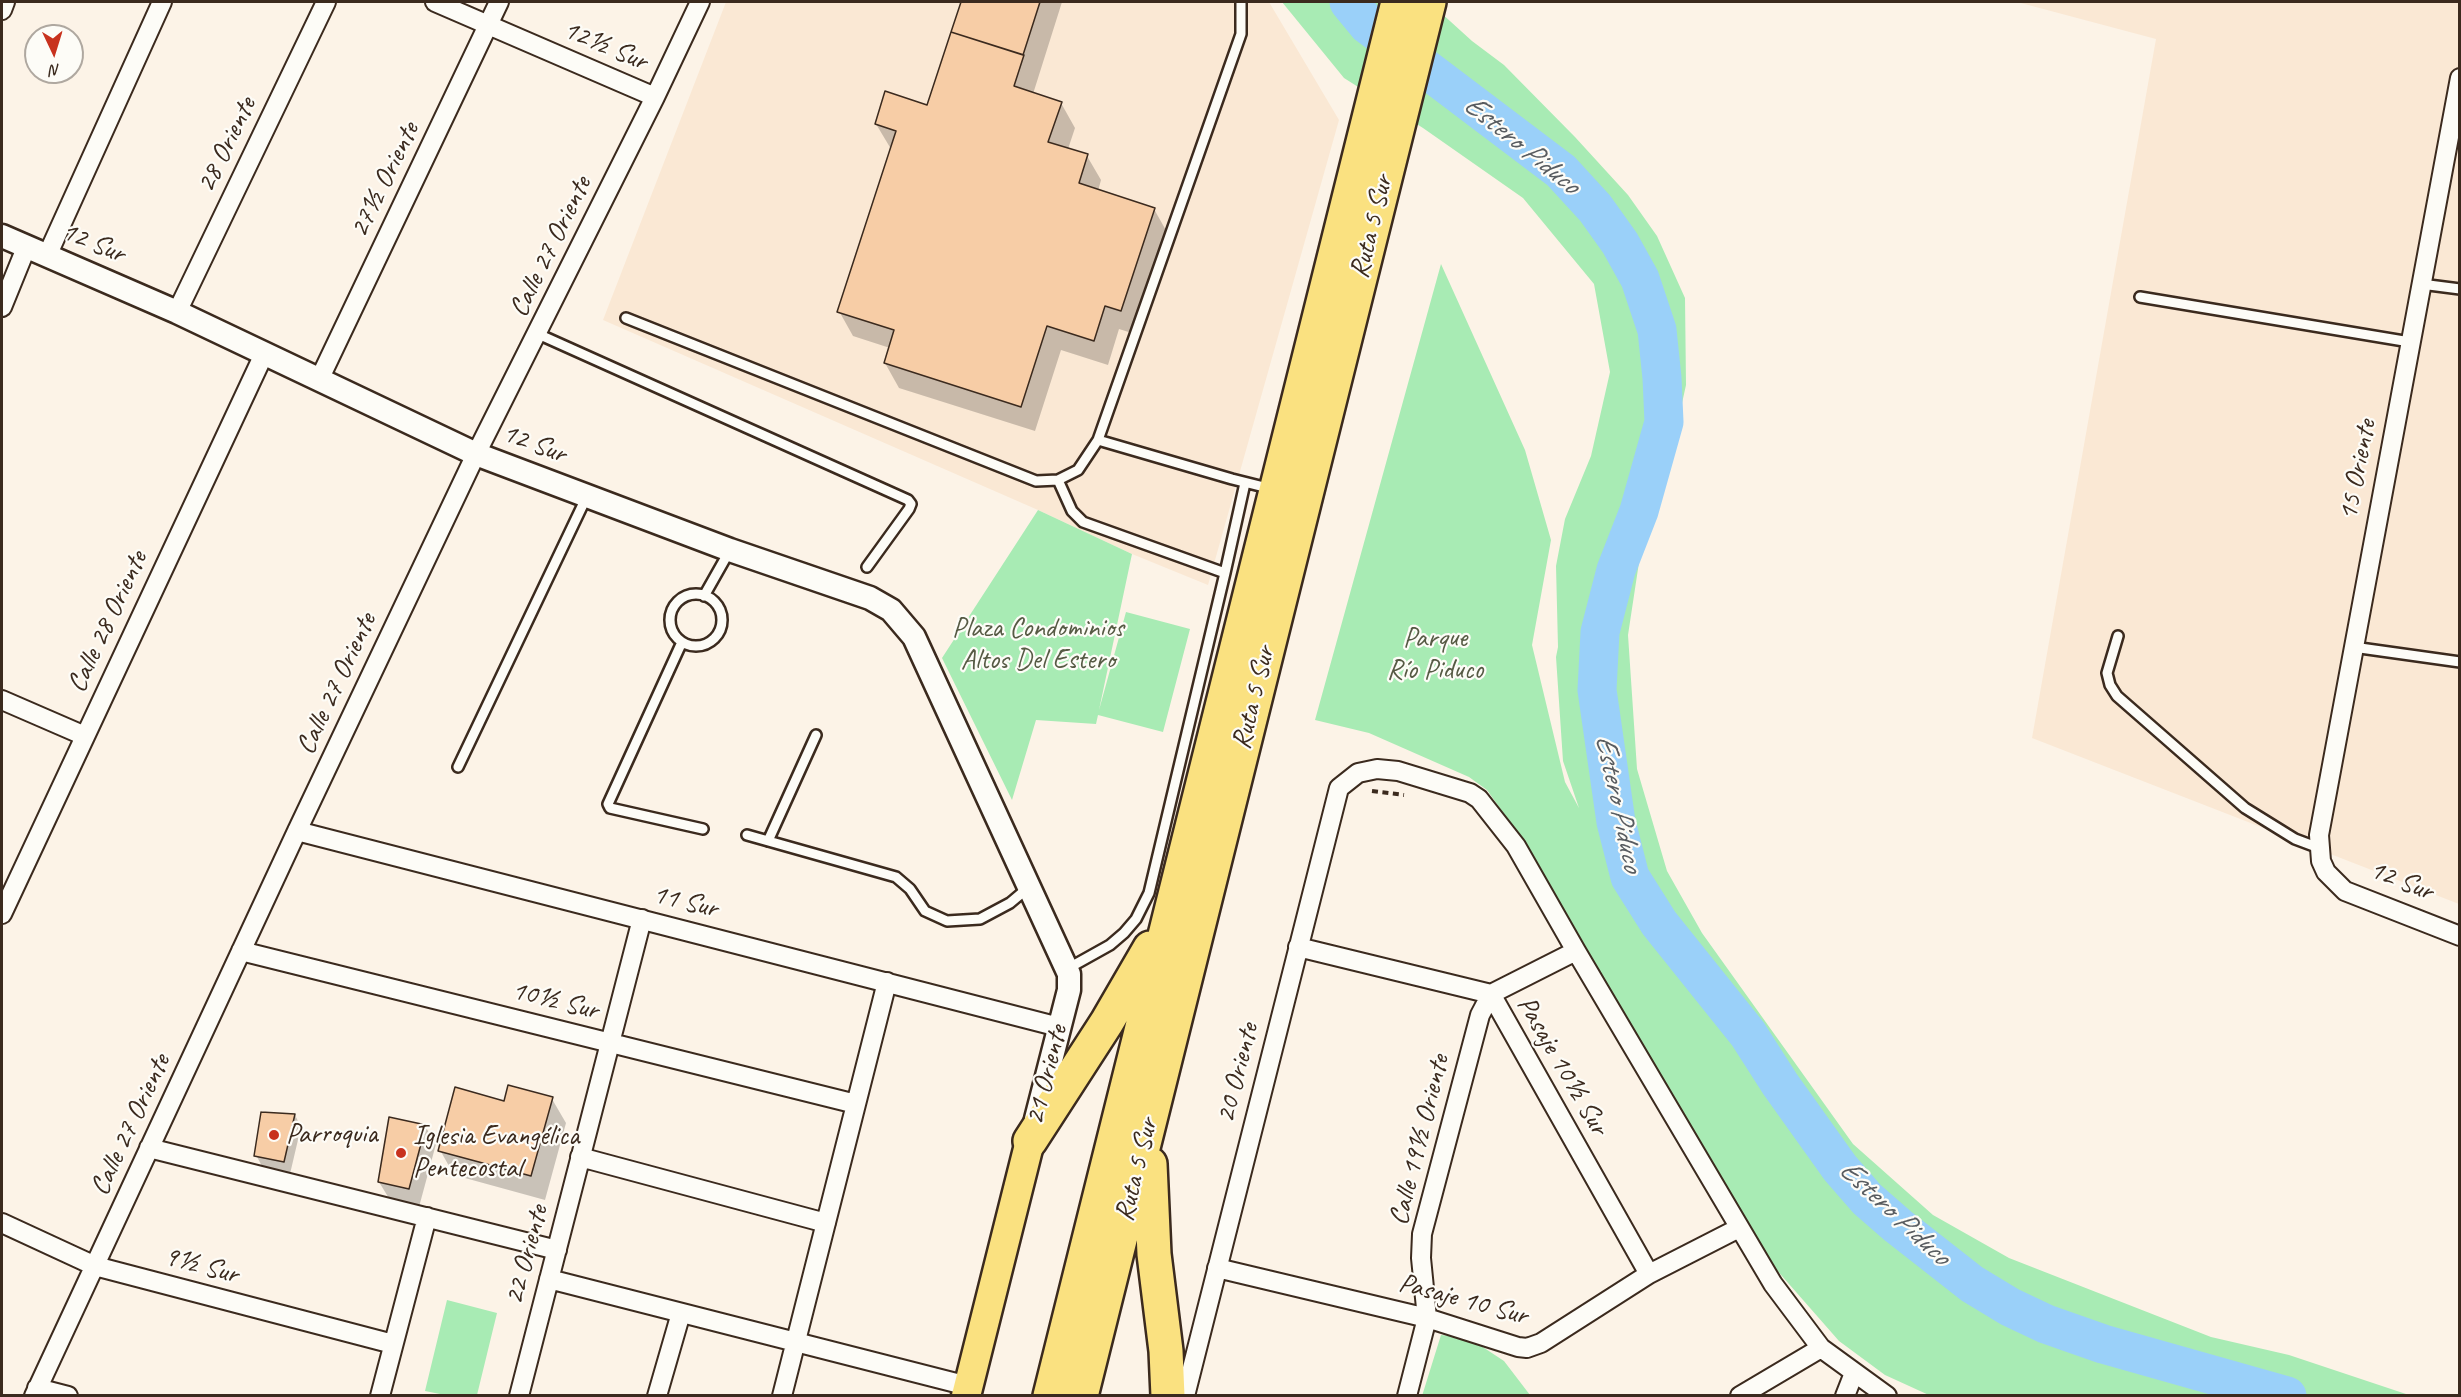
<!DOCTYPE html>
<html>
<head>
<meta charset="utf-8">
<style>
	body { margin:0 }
	#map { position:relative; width:2461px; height:1397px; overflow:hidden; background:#fcf3e7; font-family:Caveat,sans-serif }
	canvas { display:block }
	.frame { position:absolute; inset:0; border:3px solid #3b2a1e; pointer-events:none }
	.north { position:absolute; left:24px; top:24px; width:60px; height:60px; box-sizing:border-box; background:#fdfcf7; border:2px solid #afa8a0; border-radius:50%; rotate:176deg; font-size:16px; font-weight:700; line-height:24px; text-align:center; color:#3b2a1e }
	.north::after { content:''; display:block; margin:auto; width:21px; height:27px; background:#c8321e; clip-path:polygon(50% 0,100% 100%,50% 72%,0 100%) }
</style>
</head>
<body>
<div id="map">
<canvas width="2461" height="1397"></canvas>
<div class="frame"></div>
<div class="north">N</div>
</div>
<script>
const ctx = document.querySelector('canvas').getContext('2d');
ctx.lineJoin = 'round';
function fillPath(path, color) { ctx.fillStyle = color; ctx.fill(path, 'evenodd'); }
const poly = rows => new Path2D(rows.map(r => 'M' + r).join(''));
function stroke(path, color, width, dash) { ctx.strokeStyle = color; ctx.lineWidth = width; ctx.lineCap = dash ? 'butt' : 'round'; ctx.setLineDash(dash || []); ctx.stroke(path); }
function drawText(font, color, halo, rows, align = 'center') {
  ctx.font = font + ' Caveat,sans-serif'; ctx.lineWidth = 4.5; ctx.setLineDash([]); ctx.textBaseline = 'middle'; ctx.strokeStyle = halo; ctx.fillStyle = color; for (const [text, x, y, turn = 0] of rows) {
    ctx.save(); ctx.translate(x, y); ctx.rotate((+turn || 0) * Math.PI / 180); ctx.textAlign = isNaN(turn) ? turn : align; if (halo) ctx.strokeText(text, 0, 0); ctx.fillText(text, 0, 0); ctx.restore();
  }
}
fillPath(poly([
	[726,2,1269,2,1339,120,1208,585,1132,554,1038,510,603,320],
	[2017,2,2459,2,2459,904,2032,738,2156,39]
]), '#fae8d4');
fillPath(poly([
	[1282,2,1429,2,1472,41,1504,65,1575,137,1628,195,1657,236,1685,298,1686,385,1675,435,1643,536,1628,635,1637,769,1667,871,1702,933,1853,1144,1933,1215,2009,1258,2211,1337,2289,1355,2409,1395,1931,1396,1885,1375,1839,1341,1746,1235,1529,849,1487,790,1469,777,1369,733,1315,720,1441,264,1525,450,1551,540,1532,645,1565,782,1579,808,1563,761,1556,657,1558,647,1556,566,1565,519,1591,456,1610,372,1594,284,1523,198,1423,128,1344,78],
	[1038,510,1132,554,1099,710,1126,612,1190,629,1163,732,1098,715,1096,724,1036,720,1012,800,942,658],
	[447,1300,497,1313,477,1395,445,1395,425,1391],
	[1441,1335,1469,1338,1504,1361,1530,1395,1422,1396]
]), '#a8ebb4');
fillPath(poly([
	[963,2,1062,2,1033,94,1061,103,1075,128,1068,149,1087,156,1101,180,1098,191,1154,209,1168,234,1135,334,1119,329,1108,365,1061,350,1035,431,899,388,885,363,890,348,853,336,839,311,891,149,876,124,928,107],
	[552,1099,566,1123,545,1200,454,1175,440,1150,505,1103],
	[295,1115,301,1127,290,1174,263,1168,256,1155],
	[425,1126,436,1144,419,1207,390,1200,379,1182]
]), '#0003');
stroke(poly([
	[1349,2,1368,25,1561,171,1595,208,1620,243,1640,279,1657,330,1662,378,1664,422,1639,511,1616,570,1600,632,1597,690,1616,822,1630,877,1659,923,1748,1034,1780,1084,1840,1168,1867,1199,1898,1226,1972,1284,2010,1307,2046,1324,2103,1344,2287,1396]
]), '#9ad0f9', 39);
const building = poly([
	[961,2,1040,2,1023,55,951,32,961,2],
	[951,32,1024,55,1014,86,1062,102,1048,142,1088,154,1079,183,1155,208,1121,311,1105,306,1094,341,1047,326,1021,407,884,363,894,330,837,312,896,131,875,124,885,91,927,105,951,32],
	[508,1085,553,1097,531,1176,438,1151,455,1087,504,1101,508,1085],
	[261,1112,295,1114,284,1162,254,1156,261,1112],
	[389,1117,426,1125,409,1189,378,1182,389,1117]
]);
fillPath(building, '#f7cda6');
stroke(building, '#3b2a1e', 1.5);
const service = poly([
	[2421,284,2460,289],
	[2140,297,2410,342],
	[626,318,1036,481,1058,480,1078,470,1098,440,1241,34,1241,2],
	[538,334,908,500,911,504,909,509,867,567],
	[1098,440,1232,479,1272,489],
	[1058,480,1072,511,1083,522,1225,573],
	'670 620a26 26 0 1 1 52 0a26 26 0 1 1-52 0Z',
	[704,596,730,550],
	[2118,636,2107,673,2110,685,2117,696,2245,808,2295,839,2319,848],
	[682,642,608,804,610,808,703,829],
	[2353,647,2460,662],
	[458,767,587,496],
	[747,835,896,877,910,889,925,911,947,921,980,919,1010,903,1029,887],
	[768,841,816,735],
	[1067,969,1110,945,1124,933,1136,919,1149,893,1225,573,1245,483]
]);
const minor = poly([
	[435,2,655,97],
	[2,10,5,2],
	[2460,78,2319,835,2321,861,2326,872,2345,891,2460,936],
	[47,256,162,2],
	[2,307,26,248],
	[177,312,326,2],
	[319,380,499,2],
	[2,700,85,736],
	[297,831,1059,1027],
	[2,914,264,354],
	[1298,947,1491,994,1649,1274],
	[241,951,856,1104],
	[149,1148,557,1250],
	[580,1157,826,1223],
	[2,1223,95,1266,393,1344],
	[1217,1268,1427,1318,1518,1347,1527,1348,1541,1343,1649,1274,1739,1228],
	[549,1279,968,1386],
	[37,1388,68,1396],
	[34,1396,297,831,476,454,655,97,700,2],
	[380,1396,427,1217],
	[519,1396,642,919],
	[657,1396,681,1313],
	[782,1396,887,982],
	[1185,1396,1339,788,1358,773,1377,769,1398,771,1470,793,1479,799,1516,846,1576,951,1773,1284,1821,1348,1887,1396],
	[1407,1396,1427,1318,1421,1258,1422,1234,1480,1015,1491,994,1576,951],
	[1740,1396,1821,1348],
	[1845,1396,1854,1373]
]);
const tertiary = poly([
	[2,236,177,312,476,454,730,550,870,598,891,610,914,637,1069,974,1069,990,1036,1119]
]);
const primary = poly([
	[966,1396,1030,1141]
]);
const motorway = poly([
	[1030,1141,1107,1022,1150,948],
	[1150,1164,1154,1254,1166,1351,1168,1396],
	[1050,1396,1398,2],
	[1081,1396,1429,2]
]);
stroke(service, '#3b2a1e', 14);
stroke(minor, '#3b2a1e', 22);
stroke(tertiary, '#3b2a1e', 27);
stroke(primary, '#3b2a1e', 33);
stroke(motorway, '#3b2a1e', 38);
stroke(poly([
	[1372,791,1404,795]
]), '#3b2a1e', 4, [6, 4.5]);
stroke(service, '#fdfcf7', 9);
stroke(minor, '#fdfcf7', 18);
stroke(tertiary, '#fdfcf7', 22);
stroke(primary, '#fae180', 28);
stroke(motorway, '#fae180', 33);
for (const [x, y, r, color] of [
	[274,1135,6,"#c8321e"],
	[401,1153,6,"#c8321e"]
]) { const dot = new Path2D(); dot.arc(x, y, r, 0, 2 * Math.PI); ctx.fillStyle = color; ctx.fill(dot); stroke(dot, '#fdfcf7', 2); }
drawText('28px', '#3b2a1e', '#fdfcf7', [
	["12½ Sur",605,46,23],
	["28 Oriente",227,145,-64],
	["27½ Oriente",385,180,-64],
	["Ruta 5 Sur",1372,227,-76],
	["12 Sur",93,243,23],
	["Calle 27 Oriente",551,247,-64],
	["12 Sur",534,444,21],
	["15 Oriente",2358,470,-79],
	["Calle 28 Oriente",108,622,-65],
	["Calle 27 Oriente",337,684,-65],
	["Ruta 5 Sur",1254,698,-76],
	["12 Sur",2401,881,22],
	["11 Sur",685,902,14],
	["10½ Sur",555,1001,14],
	["Pasaje 10½ Sur",1562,1066,60],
	["20 Oriente",1238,1073,-76],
	["21 Oriente",1047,1075,-76],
	["Calle 27 Oriente",131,1125,-65],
	["Calle 19½ Oriente",1420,1140,-76],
	["Ruta 5 Sur",1137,1170,-76],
	["22 Oriente",527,1255,-75],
	["9½ Sur",201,1266,15],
	["Pasaje 10 Sur",1463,1300,15]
]);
drawText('28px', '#565a44', '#fdfcf7', [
	["Plaza Condominios",1038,629],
	["Altos Del Estero",1038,661],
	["Parque",1435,639],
	["Río Piduco",1435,671]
]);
drawText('28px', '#3b2a1e', '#fdfcf7', [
	["Parroquia",286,1135],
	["Iglesia Evangélica",413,1137],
	["Pentecostal",413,1169]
], 'left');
drawText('italic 30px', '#585c60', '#fdfcf7', [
	["Estero Piduco",1521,145,39],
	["Estero Piduco",1618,803,78],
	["Estero Piduco",1894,1213,43]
]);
</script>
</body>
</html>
